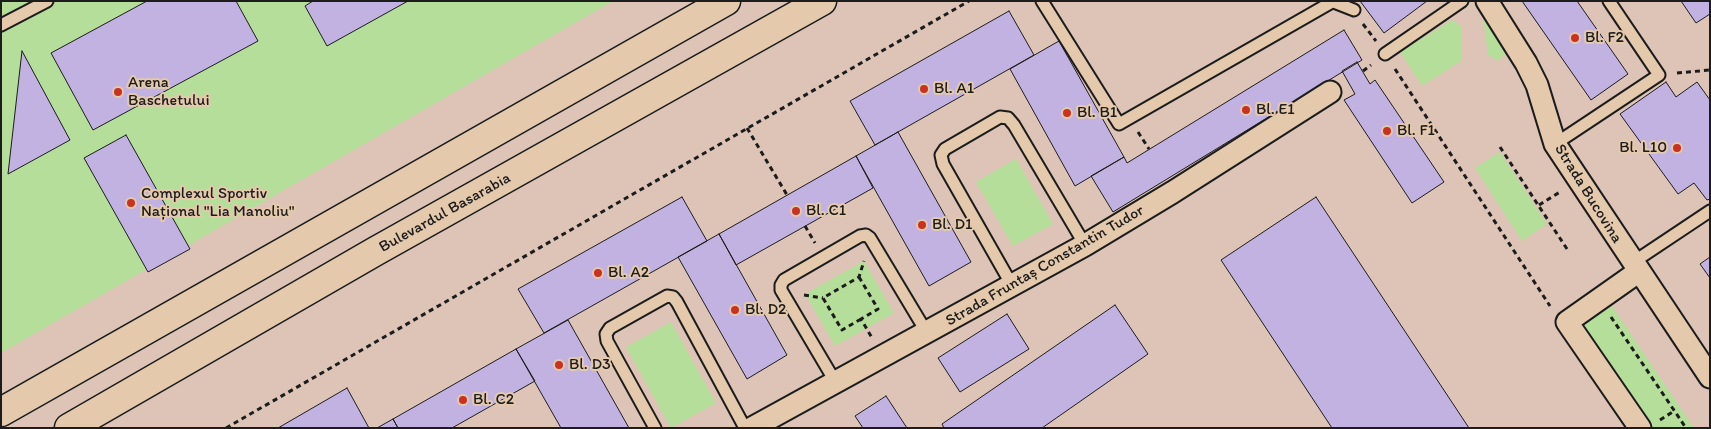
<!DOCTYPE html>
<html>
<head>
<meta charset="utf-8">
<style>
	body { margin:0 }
	#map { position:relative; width:1711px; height:429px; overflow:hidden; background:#dec4b7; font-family:Itim,sans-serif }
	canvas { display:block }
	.frame { position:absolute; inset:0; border:2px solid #1c1c1c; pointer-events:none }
</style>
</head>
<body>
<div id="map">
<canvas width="1711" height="429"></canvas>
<div class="frame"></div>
</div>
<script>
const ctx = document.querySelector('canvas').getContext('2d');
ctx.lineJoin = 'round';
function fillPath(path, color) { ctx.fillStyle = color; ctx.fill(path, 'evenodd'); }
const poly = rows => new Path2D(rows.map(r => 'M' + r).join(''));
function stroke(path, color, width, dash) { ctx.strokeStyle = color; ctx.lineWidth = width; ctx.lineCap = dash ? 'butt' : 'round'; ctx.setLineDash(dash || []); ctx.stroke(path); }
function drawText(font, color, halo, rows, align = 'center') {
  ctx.font = font + ' Itim,sans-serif'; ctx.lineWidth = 4; ctx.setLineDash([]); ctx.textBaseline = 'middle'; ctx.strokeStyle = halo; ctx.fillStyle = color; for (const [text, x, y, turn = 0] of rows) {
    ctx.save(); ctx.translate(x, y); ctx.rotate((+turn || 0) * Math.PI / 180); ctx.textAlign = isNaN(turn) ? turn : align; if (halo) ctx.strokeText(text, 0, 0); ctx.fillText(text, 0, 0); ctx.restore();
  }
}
fillPath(poly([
	[1,1,613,1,1,353],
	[1482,9,1510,49,1498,61,1488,55],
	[1452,20,1461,26,1461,61,1422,86,1400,52],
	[1500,152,1547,224,1522,241,1475,168],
	[1016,159,1053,224,1013,246,976,182],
	[864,261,894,313,835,346,805,294],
	[1608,300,1694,428,1648,428,1577,321],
	[671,322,716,403,671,428,626,347]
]), '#b5de9a');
const building = poly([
	[147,1,236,1,258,41,93,130,51,53,147,1],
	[313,1,408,1,327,46,305,6,313,1],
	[1360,1,1427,1,1384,33,1360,1],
	[1522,1,1577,1,1628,74,1591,100,1522,1],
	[1681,1,1710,1,1710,14,1696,23,1681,1],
	[1009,11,1034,55,875,145,850,101,1009,11],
	[1344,30,1362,60,1113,212,1091,176,1124,157,1127,163,1344,30],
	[1059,41,1124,157,1075,186,1010,69,1059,41],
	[22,51,70,140,8,174,22,51],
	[1357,62,1370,84,1375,80,1444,182,1412,203,1344,100,1355,94,1342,71,1357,62],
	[1666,82,1676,97,1697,82,1710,100,1710,199,1707,200,1694,183,1678,194,1620,114,1666,82],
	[898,132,971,262,929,286,856,156,898,132],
	[126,135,190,249,148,272,84,158,126,135],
	[856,156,873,188,736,265,719,234,856,156],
	[682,197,707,241,544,333,518,289,682,197],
	[1316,197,1469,428,1332,428,1221,260,1316,197],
	[719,234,787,355,747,379,678,257,719,234],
	[1710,257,1710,278,1700,264,1710,257],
	[1115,305,1148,354,1042,428,944,428,942,424,1115,305],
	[1007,314,1029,349,960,392,938,358,1007,314],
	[568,320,629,428,561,428,516,349,568,320],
	[516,349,535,381,452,428,398,428,393,419,516,349],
	[347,388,369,428,278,428,347,388],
	[886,396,907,428,863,428,855,416,886,396],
	[393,419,398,428,377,428,393,419]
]);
fillPath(building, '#c2b2e2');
stroke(building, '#1c1c1c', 1);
const service = poly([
	[1042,1,1119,124,1332,2],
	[1331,1,1354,10],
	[1,25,47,1],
	[1385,54,1462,1],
	[1555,144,1659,75,1609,1],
	[1632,263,1710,211],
	[1013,287,943,164,941,155,945,149,1000,117,1008,118,1014,125,1085,245],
	[836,383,781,290,781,285,784,280,860,236,866,235,870,238,927,333],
	[655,428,607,341,606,334,610,328,667,296,673,297,677,302,745,428]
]);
const minor = poly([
	[1487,1,1526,63,1537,85,1555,144,1710,377],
	[1638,272,1567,322,1640,428],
	[752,428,1085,245,1173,192,1330,92]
]);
const primary = poly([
	[1,412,726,1],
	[69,428,376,251,822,1]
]);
stroke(service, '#1c1c1c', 15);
stroke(minor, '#1c1c1c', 25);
stroke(primary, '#1c1c1c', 31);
stroke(poly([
	[1363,24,1376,41],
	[1395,69,1550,306],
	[1363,71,1371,65],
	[1677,73,1710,70],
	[747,128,787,195],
	[1138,132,1149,149],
	[1500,147,1569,252],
	[1539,205,1560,192],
	[805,226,815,243],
	[859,277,878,309,861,319,872,338],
	[804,295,823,298],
	[1611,317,1686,428],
	[861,319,842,330,823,298,859,277,864,261],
	[1660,420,1674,411],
	[226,428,969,1]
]), '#1c1c1c', 3, [5, 4]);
stroke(service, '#e5c9ac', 11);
stroke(minor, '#e5c9ac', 21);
stroke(primary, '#e5c9ac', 28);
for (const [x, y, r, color] of [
	[1575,38,5,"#c8321e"],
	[924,89,5,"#c8321e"],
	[118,92,5,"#c8321e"],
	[1246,110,5,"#c8321e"],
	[1067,113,5,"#c8321e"],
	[1387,131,5,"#c8321e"],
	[1677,148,5,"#c8321e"],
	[131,203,5,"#c8321e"],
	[796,211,5,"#c8321e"],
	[922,225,5,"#c8321e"],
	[598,273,5,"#c8321e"],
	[735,310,5,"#c8321e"],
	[559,365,5,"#c8321e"],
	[463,400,5,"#c8321e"]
]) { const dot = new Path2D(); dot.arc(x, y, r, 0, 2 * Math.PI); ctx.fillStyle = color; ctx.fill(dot); stroke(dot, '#e5c9ac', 2); }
drawText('16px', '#1c1c1c', '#e5c9ac', [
	["Bl. F2",1585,38],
	["Arena",128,83],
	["Baschetului",128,101],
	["Bl. A1",934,89],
	["Bl. E1",1256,110],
	["Bl. B1",1077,113],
	["Bl. F1",1397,131],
	["Bl. L10",1667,148,"right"],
	["Complexul Sportiv",141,194],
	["Național \"Lia Manoliu\"",141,212],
	["Bl. C1",806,211],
	["Bl. D1",932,225],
	["Bl. A2",608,273],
	["Bl. D2",745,310],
	["Bl. D3",569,365],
	["Bl. C2",473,400]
], 'left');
drawText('16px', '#1c1c1c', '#e5c9ac', [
	["Strada Bucovina",1588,194,58],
	["Bulevardul Basarabia",445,213,-29],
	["Strada Fruntaș Constantin Tudor",1045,266,-30]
]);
</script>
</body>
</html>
